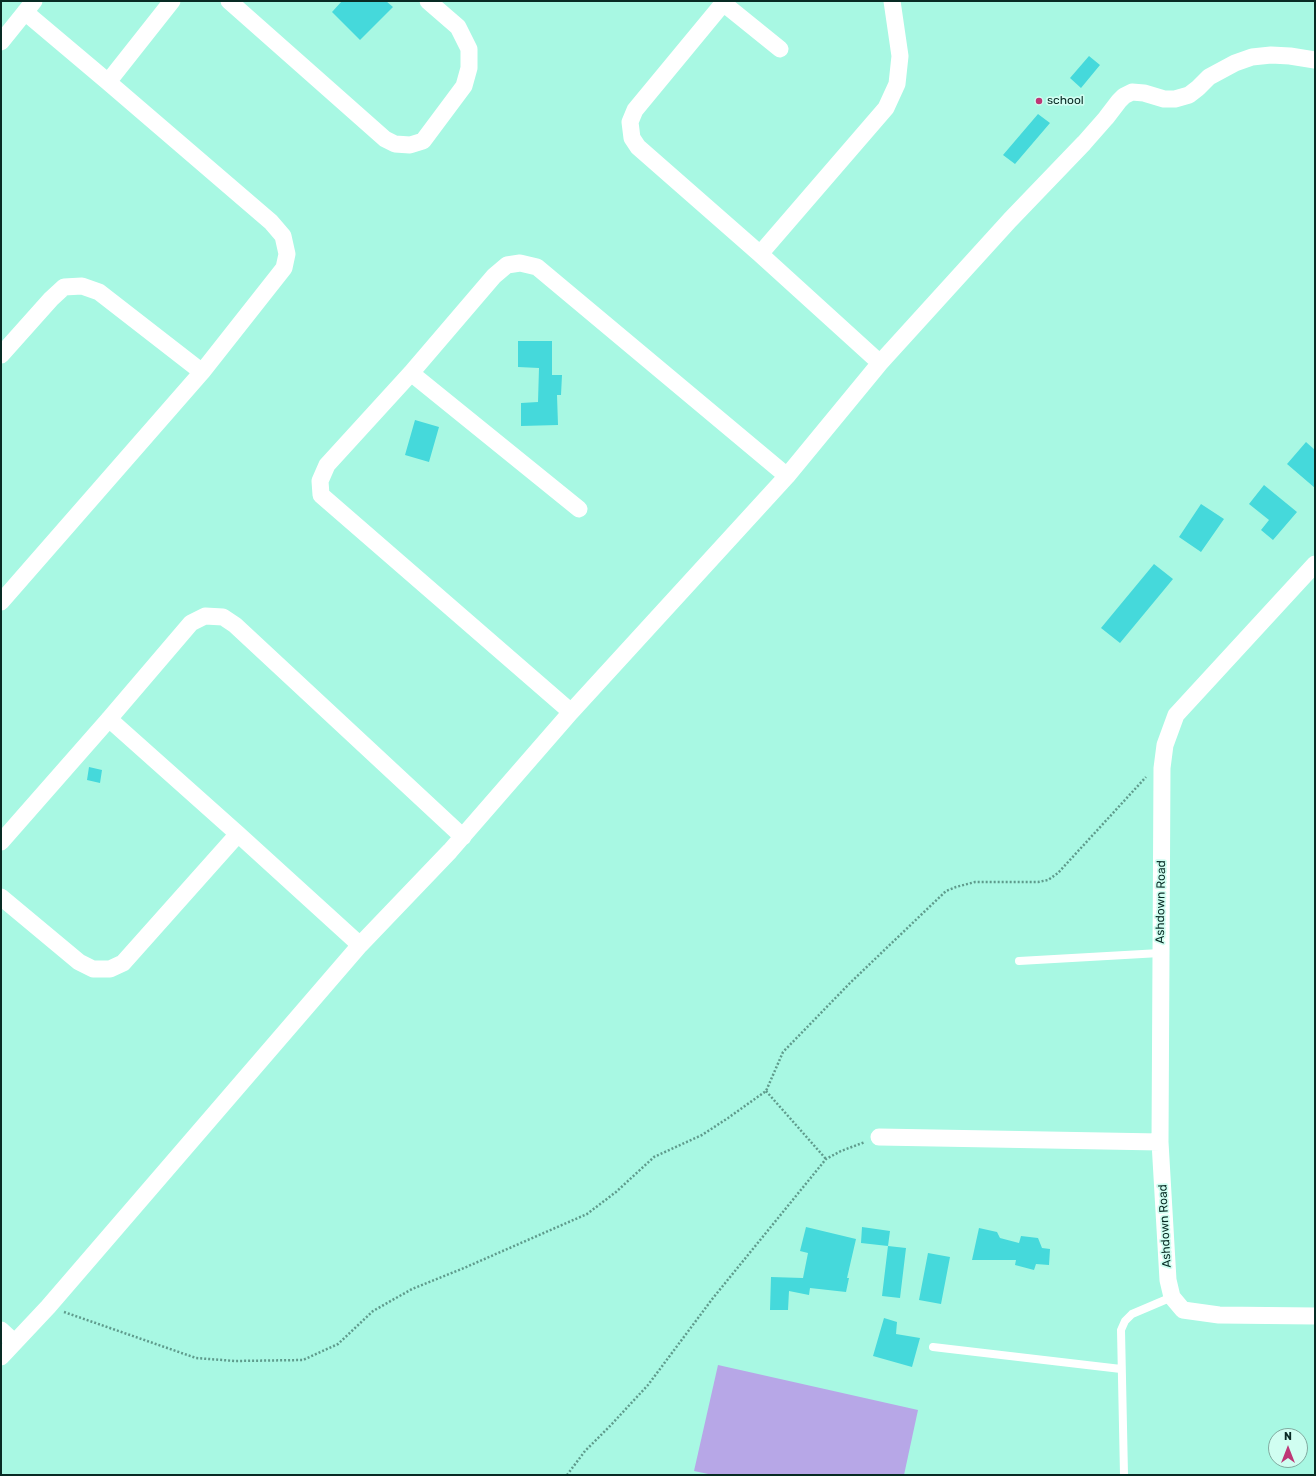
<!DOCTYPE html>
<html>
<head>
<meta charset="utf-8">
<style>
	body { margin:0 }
	#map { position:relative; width:1316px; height:1476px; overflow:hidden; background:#a8f8e3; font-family:Rubik,sans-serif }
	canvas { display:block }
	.frame { position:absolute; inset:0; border:2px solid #082b24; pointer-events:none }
	.north { position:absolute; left:1268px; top:1428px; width:40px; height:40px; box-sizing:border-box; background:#d0fef1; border:1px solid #80aa9f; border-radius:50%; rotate:0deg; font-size:11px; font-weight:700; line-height:16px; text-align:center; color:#082b24 }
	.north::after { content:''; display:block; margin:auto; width:14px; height:18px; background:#be3776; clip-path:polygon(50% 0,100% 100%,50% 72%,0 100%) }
</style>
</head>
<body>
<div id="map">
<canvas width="1316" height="1476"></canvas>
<div class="frame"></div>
<div class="north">N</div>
</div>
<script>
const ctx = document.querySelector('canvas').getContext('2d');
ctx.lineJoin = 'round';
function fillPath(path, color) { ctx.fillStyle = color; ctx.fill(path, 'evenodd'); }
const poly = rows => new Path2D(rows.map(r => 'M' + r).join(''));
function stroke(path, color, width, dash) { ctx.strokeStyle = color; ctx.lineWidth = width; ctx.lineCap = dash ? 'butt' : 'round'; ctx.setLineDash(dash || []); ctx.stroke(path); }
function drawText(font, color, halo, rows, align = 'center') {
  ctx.font = font + ' Rubik,sans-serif'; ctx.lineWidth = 3.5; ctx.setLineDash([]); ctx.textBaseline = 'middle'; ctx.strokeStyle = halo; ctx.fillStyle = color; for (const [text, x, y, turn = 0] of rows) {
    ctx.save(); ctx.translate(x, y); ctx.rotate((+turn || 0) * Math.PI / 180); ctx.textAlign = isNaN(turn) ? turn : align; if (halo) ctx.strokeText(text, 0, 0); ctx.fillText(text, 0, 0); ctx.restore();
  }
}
fillPath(poly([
	[718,1365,918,1410,904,1475,713,1475,694,1471]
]), '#b7a7e7');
fillPath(poly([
	[342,1,386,1,393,7,360,40,332,12],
	[1089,56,1100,65,1081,88,1070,78],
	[1038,114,1050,123,1015,164,1003,155],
	[518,341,552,341,552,375,562,375,561,395,557,395,558,425,521,426,521,403,538,402,539,368,518,367],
	[415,420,439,427,429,462,405,455],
	[1306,442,1315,450,1315,488,1287,464],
	[1264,485,1297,512,1273,540,1261,530,1269,520,1249,504],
	[1201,504,1224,519,1201,552,1179,537],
	[1154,564,1173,579,1120,643,1101,628],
	[89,767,102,770,100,783,87,780],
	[806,1227,856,1239,847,1278,849,1278,846,1292,810,1288,809,1295,789,1291,788,1310,770,1310,771,1277,803,1278,808,1253,800,1251],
	[862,1227,890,1231,888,1246,861,1243],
	[979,1228,997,1232,1000,1238,1019,1243,1021,1236,1038,1238,1042,1248,1050,1249,1049,1265,1036,1264,1034,1270,1015,1265,1016,1260,972,1260],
	[888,1246,906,1248,900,1298,882,1296],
	[928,1253,950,1257,941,1304,919,1300],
	[884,1318,897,1322,896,1334,920,1338,912,1367,873,1356]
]), '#45d9db');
stroke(poly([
	[766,1091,826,1159],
	[64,1312,196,1358,235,1361,303,1360,338,1344,373,1311,412,1289,464,1268,587,1214,616,1192,654,1157,702,1135,728,1118,766,1091,783,1052,850,983,946,891,956,887,975,882,1038,882,1048,880,1058,873,1146,777],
	[567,1475,585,1451,610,1426,648,1385,713,1298,826,1159,841,1151,865,1142]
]), '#5f9b8c', 2.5, [2, 2]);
stroke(poly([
	[1019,961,1160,953],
	[933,1347,1121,1369],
	[1124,1475,1121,1330,1125,1321,1132,1314,1172,1297]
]), '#fff', 8);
stroke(poly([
	[229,1,385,139,395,144,410,145,423,141,464,86,469,68,469,49,458,27,428,1],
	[725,1,635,110,630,122,632,138,638,147,760,254,880,363],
	[723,3,780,49],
	[1,42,34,1],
	[108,82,172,1],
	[760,254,886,108,897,84,900,56,892,1],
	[1,355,51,299,64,287,82,286,99,292,202,372],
	[411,373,579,509],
	[1315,564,1176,715,1165,745,1162,768,1160,1142,1168,1280,1172,1297,1183,1310,1219,1315,1315,1316],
	[1,602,202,372,284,268,287,254,283,236,271,222,108,82,25,12],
	[571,712,321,495,320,481,327,465,411,373,494,276,507,265,520,263,537,267,787,476],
	[109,719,238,834,360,945],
	[1,842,109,719,191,623,205,616,223,617,235,625,463,837],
	[1,897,79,962,93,969,110,969,123,963,238,834],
	[879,1137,1160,1142],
	[1,1330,14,1342],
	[1,1357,48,1307,360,945,450,851,571,712,787,476,880,363,1010,220,1084,143,1106,118,1119,101,1124,96,1132,92,1144,93,1164,99,1175,99,1189,95,1198,88,1209,77,1235,63,1252,57,1271,55,1290,56,1315,60]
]), '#fff', 17);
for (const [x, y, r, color] of [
	[1039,101,4,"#be3776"]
]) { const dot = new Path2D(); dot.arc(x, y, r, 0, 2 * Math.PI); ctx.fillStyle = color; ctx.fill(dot); stroke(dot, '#d0fef1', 1.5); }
drawText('12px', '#082b24', '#d0fef1', [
	["school",1047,101]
], 'left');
drawText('12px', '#082b24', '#d0fef1', [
	["Ashdown Road",1161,902,-89],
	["Ashdown Road",1165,1226,-93]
]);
</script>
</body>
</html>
